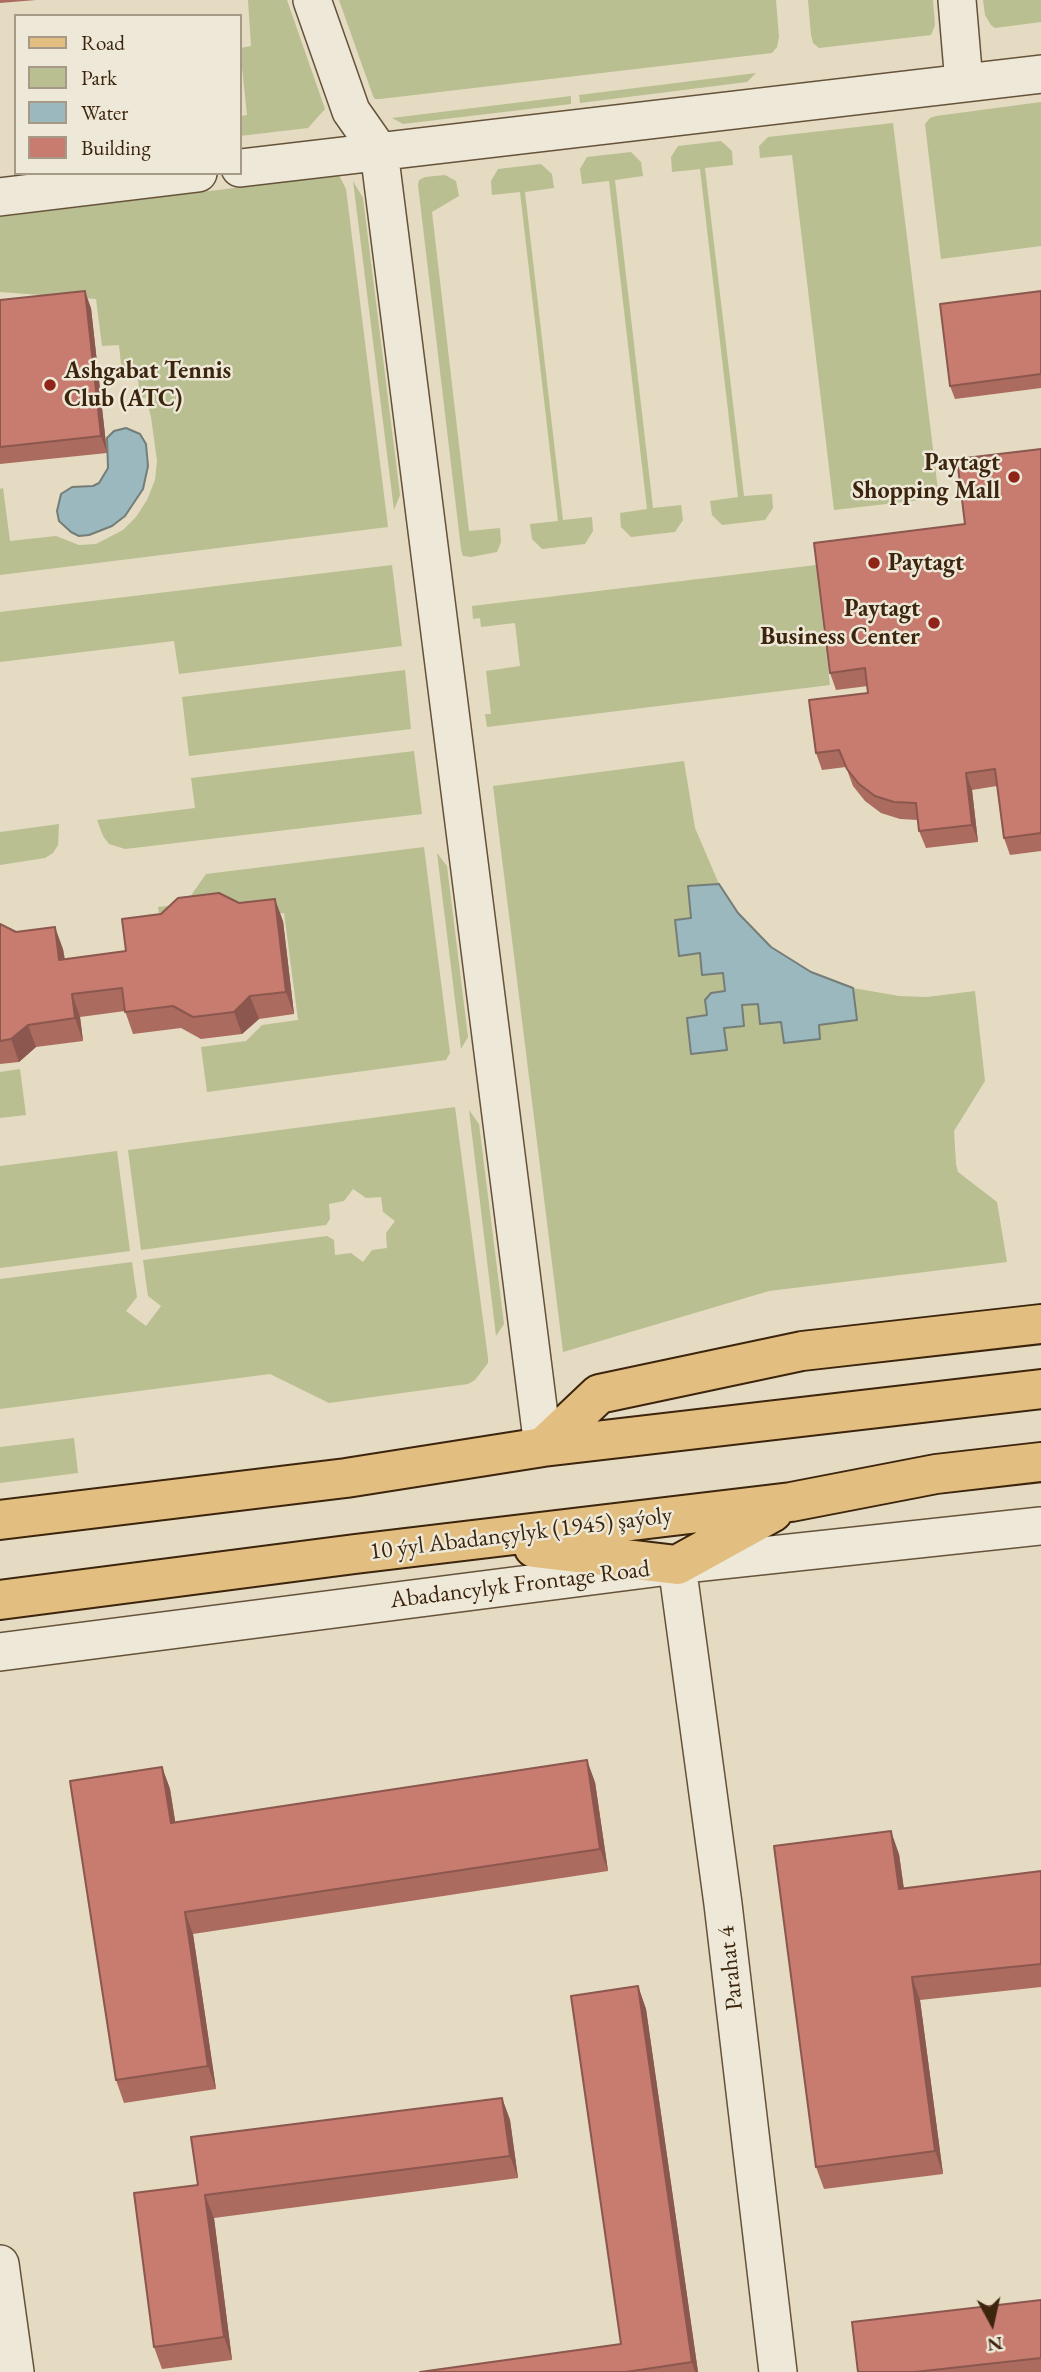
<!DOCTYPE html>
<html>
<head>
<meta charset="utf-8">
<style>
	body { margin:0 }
	#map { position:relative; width:1041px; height:2372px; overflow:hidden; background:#e4dbc2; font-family:"EB Garamond",serif }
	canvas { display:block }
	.legend { position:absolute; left:14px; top:14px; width:228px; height:161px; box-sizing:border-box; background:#ede8d7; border:2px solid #a69a86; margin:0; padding:9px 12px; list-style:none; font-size:21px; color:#3c240d }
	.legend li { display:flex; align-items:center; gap:14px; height:35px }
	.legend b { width:35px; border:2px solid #a69a86 }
	.north { position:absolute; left:957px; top:2288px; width:70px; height:70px; -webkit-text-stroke:5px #ede8d7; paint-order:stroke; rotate:172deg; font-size:19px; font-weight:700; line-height:28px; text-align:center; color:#3c240d }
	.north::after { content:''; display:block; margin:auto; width:24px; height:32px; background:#3c240d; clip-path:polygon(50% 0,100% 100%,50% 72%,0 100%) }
</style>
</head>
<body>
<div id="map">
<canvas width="1041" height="2372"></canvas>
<ul class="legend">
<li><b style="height:9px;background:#e2be81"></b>Road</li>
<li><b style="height:19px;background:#b9bf90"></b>Park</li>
<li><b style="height:19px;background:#9ab8be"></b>Water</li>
<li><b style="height:19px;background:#c77c6f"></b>Building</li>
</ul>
<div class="north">N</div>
</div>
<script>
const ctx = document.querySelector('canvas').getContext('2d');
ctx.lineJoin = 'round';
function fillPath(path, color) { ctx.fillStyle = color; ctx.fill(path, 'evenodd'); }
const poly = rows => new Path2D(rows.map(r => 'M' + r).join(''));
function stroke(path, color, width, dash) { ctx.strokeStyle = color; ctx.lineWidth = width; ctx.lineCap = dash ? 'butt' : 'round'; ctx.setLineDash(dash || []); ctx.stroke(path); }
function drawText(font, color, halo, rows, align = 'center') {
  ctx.font = font + ' "EB Garamond",serif'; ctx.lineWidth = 5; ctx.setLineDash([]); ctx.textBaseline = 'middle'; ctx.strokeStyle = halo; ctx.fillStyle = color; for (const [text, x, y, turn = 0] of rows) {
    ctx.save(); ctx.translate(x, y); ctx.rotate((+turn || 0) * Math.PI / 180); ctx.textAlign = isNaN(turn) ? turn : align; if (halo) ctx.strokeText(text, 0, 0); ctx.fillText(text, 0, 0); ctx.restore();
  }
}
fillPath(poly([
	[248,0,287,0,325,109,308,128,240,136,240,116,247,115,240,48,251,46],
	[339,0,776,0,779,37,777,47,772,53,380,99,375,99,373,96],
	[808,0,933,0,935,25,931,35,819,48,813,43,811,35],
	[983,0,1041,0,1041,22,995,28,991,25,985,15],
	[756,73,747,82,580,103,579,95],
	[571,96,571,104,403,124,392,118],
	[1041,102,1041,246,941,259,925,124,930,118,936,116],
	[893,123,939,498,834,510,792,155,760,158,759,146,768,137],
	[721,141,732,151,733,165,705,168,744,496,772,494,773,508,765,520,722,525,712,515,710,501,738,497,700,169,672,172,671,157,678,146],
	[631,152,641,162,643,176,615,180,653,508,681,505,683,520,675,532,631,537,621,527,620,513,647,509,609,181,582,184,580,169,587,157],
	[541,164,552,174,554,188,525,192,563,520,592,517,593,531,585,544,542,549,532,539,530,524,558,521,520,192,492,195,491,181,498,169],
	[339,175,346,189,388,527,0,575,0,489,3,488,10,541,56,536,79,545,96,544,123,530,136,517,147,500,155,480,157,461,151,417,146,398,140,398,137,371,122,373,119,345,102,346,96,299,0,292,0,217],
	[445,175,456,181,459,196,432,212,469,531,500,528,501,542,497,552,471,557,463,556,461,549,418,185,419,180,425,177],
	[353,181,363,198,400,495,394,510],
	[392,565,402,646,179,674,174,641,0,662,0,612],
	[816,565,830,685,487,727,485,714,491,714,486,671,520,666,515,623,481,627,480,618,473,619,472,606],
	[405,670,411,729,189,756,182,697],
	[414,751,422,814,125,849,109,844,103,836,97,820,195,808,191,778],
	[684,761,695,828,719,884,688,887,691,918,675,921,680,956,700,953,723,973,726,992,711,993,705,1000,707,1015,724,1028,741,1005,758,1004,781,1021,784,1043,818,1025,857,1020,853,988,899,996,927,997,975,991,985,1081,954,1131,956,1164,958,1172,997,1202,1007,1262,769,1291,563,1352,493,786],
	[59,824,58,845,53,853,45,858,0,865,0,832],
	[424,847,450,1053,446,1060,207,1092,201,1047,246,1041,262,1025,298,1020,284,913,161,928,158,907,185,904,206,874],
	[437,853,447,866,468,1037,461,1049],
	[20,1069,26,1115,0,1118,0,1072],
	[455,1107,488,1358,488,1363,475,1380,468,1384,329,1403,270,1374,0,1409,0,1279,132,1262,137,1297,126,1311,146,1326,161,1306,148,1296,143,1260,327,1236,334,1240,335,1255,351,1253,363,1262,372,1250,387,1248,386,1233,395,1221,383,1212,381,1197,366,1198,353,1189,344,1201,329,1204,330,1219,326,1225,141,1250,128,1150],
	[469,1110,479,1124,504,1324,496,1336],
	[117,1151,130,1251,0,1268,0,1166],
	[74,1438,78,1473,0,1483,0,1447]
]), '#b9bf90');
const water = poly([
	[126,428,140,434,146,444,148,466,143,489,125,516,112,526,89,535,79,536,71,532,59,521,57,511,61,494,72,487,93,486,99,483,108,468,107,438,114,431,126,428],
	[719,884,738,913,771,947,811,972,853,988,857,1020,819,1025,820,1039,784,1043,781,1022,760,1024,758,1004,742,1005,744,1026,724,1028,727,1050,691,1054,687,1018,707,1015,705,1000,711,993,725,991,723,973,702,975,700,953,679,956,675,920,691,918,688,886,719,884]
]);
fillPath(water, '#9ab8be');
stroke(water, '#747d77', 2);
const street = poly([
	[312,0,351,111,379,151,543,1447],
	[957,0,964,83],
	[240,168,1041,74],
	[0,197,198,173],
	[677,1565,723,1904,778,2372],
	[0,1652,677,1565,1041,1526],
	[0,2264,15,2372]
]);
const primary = poly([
	[543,1447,599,1394,802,1351,1041,1324],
	[0,1520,346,1478,543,1447,1041,1389],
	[534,1548,677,1565,773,1512],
	[0,1600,355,1554,791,1502,936,1474,1041,1462]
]);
stroke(street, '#66523a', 40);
stroke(primary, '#3c240d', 42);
stroke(street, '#ede8d7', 37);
stroke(primary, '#e2be81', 38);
fillPath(poly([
	[0,0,36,0,0,3],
	[1041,291,1041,388,955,399,950,386],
	[0,300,91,308,107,453,0,464],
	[1041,449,1041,851,1010,855,1004,838,997,786,972,790,978,842,926,848,919,831,918,820,900,819,881,813,865,801,853,786,846,767,822,770,816,753,868,693,868,686,836,690,830,673,965,524],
	[239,903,283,921,294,1014,259,1019,242,1034,201,1039,181,1028,133,1034,125,1011,80,1017,83,1041,36,1047,19,1062,0,1064,0,924,16,932,63,949,65,959,126,951],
	[162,1767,170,1789,175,1822,595,1782,608,1871,193,1934,216,2089,124,2103,116,2080],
	[899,1854,904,1889,1041,1871,1041,1987,920,2000,943,2174,824,2189,816,2167],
	[638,1986,646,2009,698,2372,420,2372,621,2344],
	[502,2098,510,2120,518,2178,214,2218,232,2360,162,2369,154,2347,198,2185],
	[1041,2300,1041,2372,858,2372]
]), '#ab6b5f');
fillPath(poly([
	[85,291,91,308,107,453,101,436],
	[966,773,972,790,978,842,972,825],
	[275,899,283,921,294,1014,286,992],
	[55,927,63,949,67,982,59,960],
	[72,994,80,1017,83,1041,75,1018],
	[250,996,259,1019,242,1034,234,1012],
	[28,1025,36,1047,19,1062,11,1039],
	[587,1760,595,1782,608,1871,600,1849],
	[162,1767,170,1789,179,1845,171,1823],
	[891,1831,899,1854,907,1912,899,1889],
	[185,1912,193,1934,216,2089,208,2066],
	[912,1977,920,2000,943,2174,935,2151],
	[638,1986,646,2009,698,2372,695,2372,692,2362],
	[502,2098,510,2120,518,2178,510,2156],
	[205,2195,214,2218,232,2360,224,2337]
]), '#8b574e');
const building = poly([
	[85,291,101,436,0,447,0,300,85,291],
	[1041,291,1041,374,950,386,940,304,1041,291],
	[1041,449,1041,833,1004,838,995,769,966,773,972,825,919,831,916,803,894,802,875,796,859,784,847,769,839,750,816,753,809,700,868,693,865,668,830,673,814,543,965,524,957,459,1041,449],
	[219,893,239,903,275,899,286,992,250,996,234,1012,193,1017,173,1006,125,1012,122,988,72,994,75,1018,28,1025,11,1039,0,1041,0,924,16,932,55,927,59,960,126,951,122,919,161,914,178,898,219,893],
	[587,1760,600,1849,185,1912,208,2066,116,2080,70,1781,162,1767,171,1823,587,1760],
	[891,1831,899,1889,1041,1871,1041,1964,912,1977,935,2151,816,2167,774,1846,891,1831],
	[638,1986,692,2362,626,2372,420,2372,621,2344,571,1996,638,1986],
	[502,2098,510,2156,205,2195,224,2337,154,2347,134,2193,198,2185,191,2137,502,2098],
	[1041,2300,1041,2358,915,2372,858,2372,852,2322,1041,2300]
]);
fillPath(building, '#c77c6f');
stroke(building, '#8b574e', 2);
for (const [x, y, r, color] of [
	[50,385,7,"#8f2418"],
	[1014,477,7,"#8f2418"],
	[874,563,7,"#8f2418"],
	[934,623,7,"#8f2418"]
]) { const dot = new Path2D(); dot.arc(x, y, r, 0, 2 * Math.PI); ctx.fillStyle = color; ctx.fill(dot); stroke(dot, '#ede8d7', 2.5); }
drawText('bold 24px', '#3c240d', '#ede8d7', [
	["Ashgabat Tennis",64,371],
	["Club (ATC)",64,399],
	["Paytagt",1000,463,"right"],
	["Shopping Mall",1000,491,"right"],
	["Paytagt",888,563],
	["Paytagt",920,609,"right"],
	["Business Center",920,637,"right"]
], 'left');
drawText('24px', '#3c240d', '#ede8d7', [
	["10 ýyl Abadançylyk (1945) şaýoly",521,1534,-7],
	["Abadancylyk Frontage Road",520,1585,-7],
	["Parahat 4",731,1968,-96]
]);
</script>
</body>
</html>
